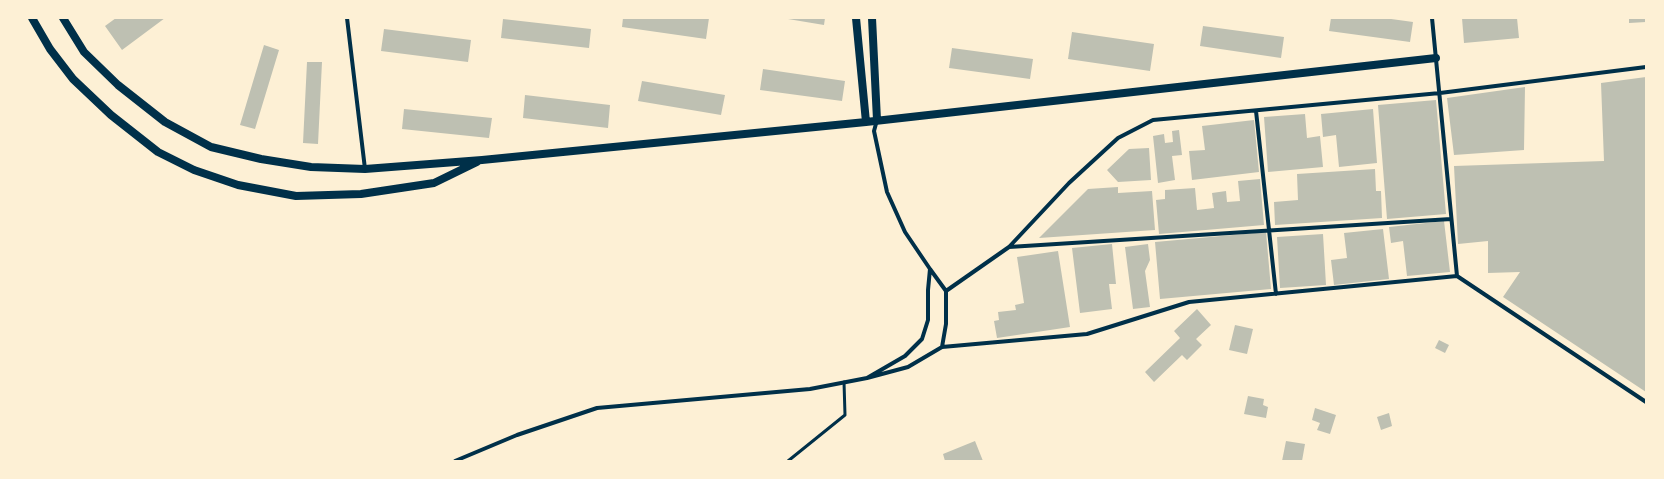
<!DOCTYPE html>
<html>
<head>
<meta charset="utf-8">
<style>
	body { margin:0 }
	#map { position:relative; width:1664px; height:479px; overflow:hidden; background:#fdf0d5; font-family:"Space Grotesk",sans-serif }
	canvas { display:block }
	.frame { position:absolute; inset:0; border:19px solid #fdf0d5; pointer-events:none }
</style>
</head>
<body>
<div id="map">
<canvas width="1664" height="479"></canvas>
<div class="frame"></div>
</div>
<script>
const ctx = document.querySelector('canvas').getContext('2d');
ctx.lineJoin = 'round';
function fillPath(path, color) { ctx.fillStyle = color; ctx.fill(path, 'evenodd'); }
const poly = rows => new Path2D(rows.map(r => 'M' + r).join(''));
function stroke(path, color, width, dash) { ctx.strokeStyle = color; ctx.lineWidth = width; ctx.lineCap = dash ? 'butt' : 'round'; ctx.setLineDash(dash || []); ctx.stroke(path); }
fillPath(poly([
	[116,18,165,18,122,50,105,26],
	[623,18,709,18,706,39,622,27],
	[782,18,825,18,824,25],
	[1331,18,1384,18,1413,22,1410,42,1329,31],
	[1462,18,1517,18,1519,38,1464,43],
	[1629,18,1646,18,1646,22,1629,23],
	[503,19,591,29,589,48,501,38],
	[1203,26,1284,37,1281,58,1200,46],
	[384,29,471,40,468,62,381,51],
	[1072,32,1154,44,1150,71,1068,59],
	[264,45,279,50,255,129,240,125],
	[952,48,1033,59,1030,79,949,68],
	[307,62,322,62,318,144,303,143],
	[763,69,845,81,842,101,760,90],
	[1646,77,1646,392,1503,297,1520,272,1488,273,1488,241,1458,244,1454,166,1604,161,1601,83],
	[642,81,725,95,721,115,638,101],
	[1525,87,1524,150,1454,155,1447,98],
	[525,95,610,105,608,128,523,118],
	[1436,100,1446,214,1387,219,1378,105],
	[404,109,492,118,489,138,402,129],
	[1373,109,1377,163,1339,167,1336,135,1323,137,1321,114],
	[1305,114,1307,138,1320,136,1323,167,1268,172,1264,117],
	[1254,120,1259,172,1192,180,1189,151,1205,150,1202,126],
	[1179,130,1182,155,1172,156,1175,180,1158,183,1153,136,1164,134,1165,143,1173,142,1172,131],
	[1149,148,1151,180,1118,182,1107,170,1129,149],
	[1375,169,1376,191,1381,191,1382,218,1275,225,1274,202,1298,200,1297,174],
	[1260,179,1264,225,1159,234,1156,200,1165,199,1165,190,1195,188,1197,210,1214,208,1212,193,1226,191,1227,202,1240,201,1238,181],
	[1118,187,1118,193,1152,191,1155,230,1039,238,1088,189],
	[1444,221,1450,272,1407,276,1403,241,1391,243,1389,227],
	[1383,229,1389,279,1334,285,1331,260,1347,258,1344,233],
	[1266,232,1271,289,1160,299,1155,242],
	[1323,234,1326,285,1280,288,1277,237],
	[1112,244,1116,284,1109,284,1112,309,1080,313,1072,248],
	[1148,244,1150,260,1145,271,1150,307,1133,309,1125,247],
	[1058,251,1070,327,997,338,994,321,999,320,998,312,1016,310,1015,305,1024,303,1017,257],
	[1197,309,1211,325,1196,339,1202,345,1187,360,1182,355,1154,382,1145,372,1180,338,1174,331],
	[1235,325,1253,329,1247,354,1229,350],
	[1439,340,1449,345,1445,353,1435,348],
	[1248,396,1264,399,1263,405,1268,407,1266,418,1244,414],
	[1315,408,1336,415,1330,434,1317,430,1320,423,1312,420],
	[1389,413,1392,426,1381,430,1377,417],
	[975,441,983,461,945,461,943,454],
	[1286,441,1305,444,1302,461,1282,461]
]), '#bec0b2');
stroke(poly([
	[788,461,845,415,844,382]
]), '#003049', 3);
stroke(poly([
	[347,18,365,169],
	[1432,18,1457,276],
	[1256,111,1276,294],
	[877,120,874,131,887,192,905,232,930,269],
	[1009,247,1451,219],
	[946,291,1009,247,1069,183,1118,138,1153,120,1440,93,1646,67],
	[942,347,1087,334,1189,302,1457,276,1646,402],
	[455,461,517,435,597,408,810,389,867,378,908,367,942,347,946,324,946,291,930,269,928,290,928,320,922,339,905,356,867,378]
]), '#003049', 4);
stroke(poly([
	[32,18,50,49,73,79,111,115,158,152,194,170,238,185,296,196,361,194,434,183,477,162],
	[63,18,84,52,118,85,165,122,211,147,261,159,311,167,365,169,482,160,866,122,1436,58],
	[856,18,866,122],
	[872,18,877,120]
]), '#003049', 8);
</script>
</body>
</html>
